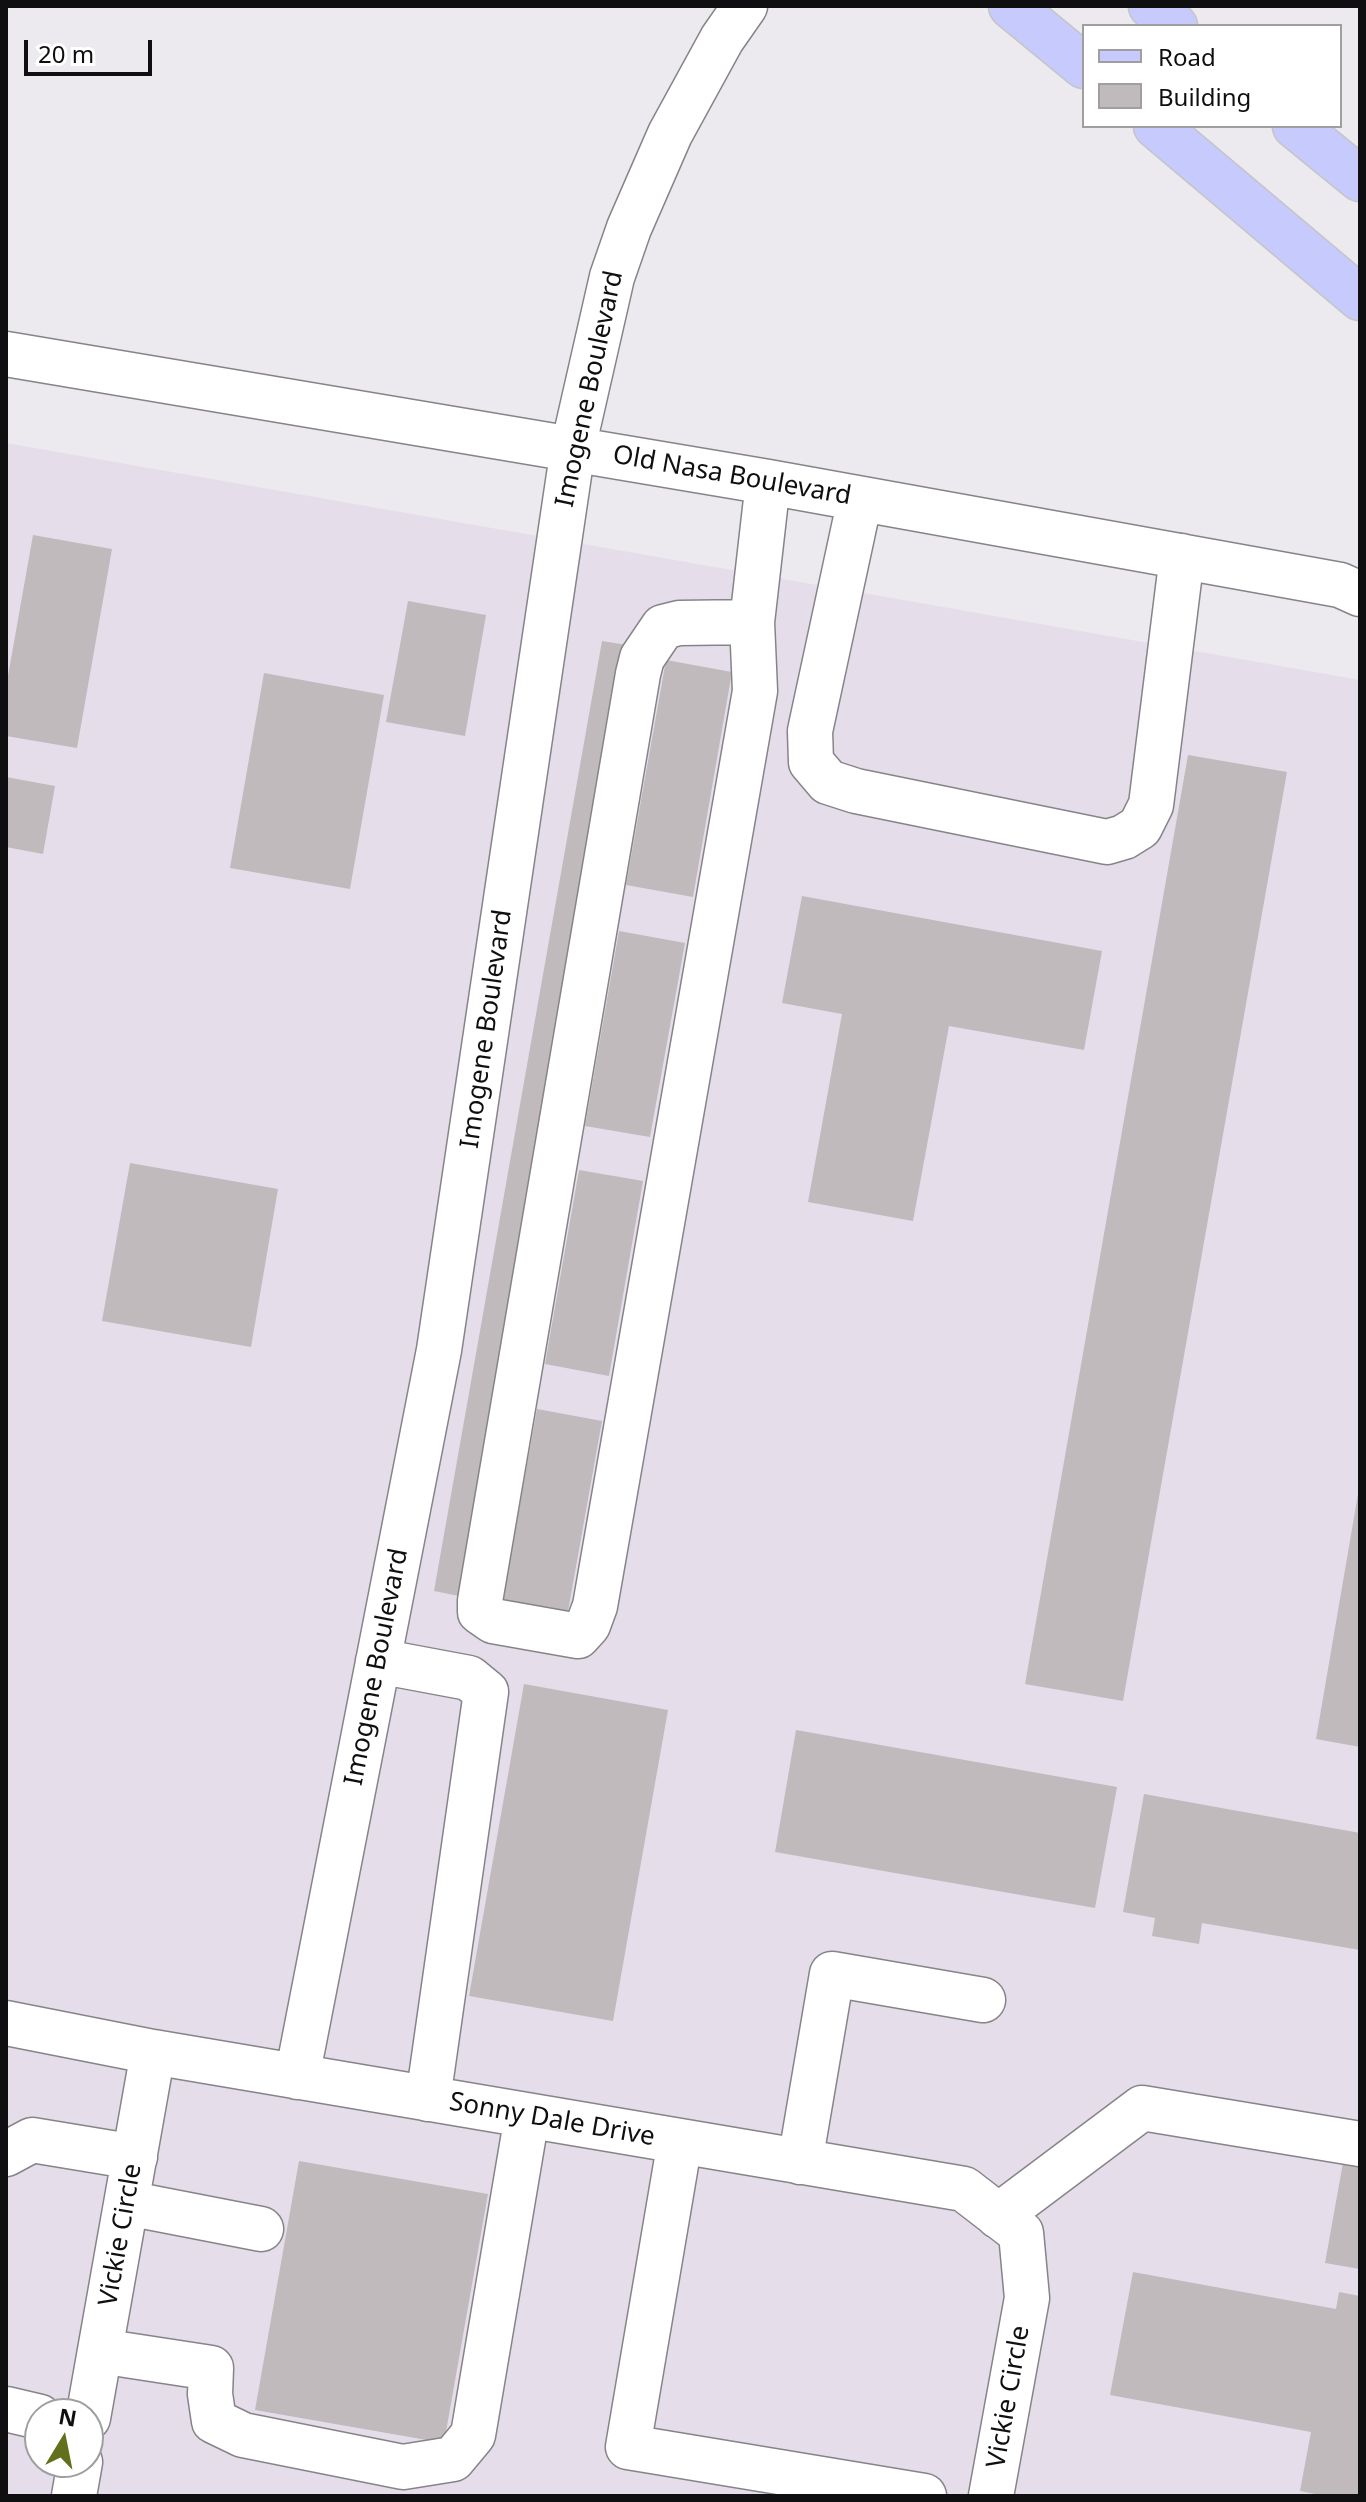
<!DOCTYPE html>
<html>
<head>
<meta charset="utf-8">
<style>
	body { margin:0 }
	#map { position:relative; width:1366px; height:2502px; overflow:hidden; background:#ece9ef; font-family:"Noto Sans",sans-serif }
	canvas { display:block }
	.frame { position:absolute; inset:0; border:8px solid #0f0e10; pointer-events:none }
	.legend { position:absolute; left:1082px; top:24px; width:260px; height:104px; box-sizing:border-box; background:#fff; border:2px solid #9f9f9f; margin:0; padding:10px 14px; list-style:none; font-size:24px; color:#0f0e10 }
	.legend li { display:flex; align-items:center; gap:16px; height:40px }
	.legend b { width:40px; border:2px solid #9f9f9f }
	.north { position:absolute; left:24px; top:2398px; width:80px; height:80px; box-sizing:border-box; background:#fff; border:2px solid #9f9f9f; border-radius:50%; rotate:10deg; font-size:22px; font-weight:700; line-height:32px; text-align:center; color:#0f0e10 }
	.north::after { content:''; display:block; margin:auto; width:28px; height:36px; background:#62701c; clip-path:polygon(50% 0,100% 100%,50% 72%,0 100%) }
	.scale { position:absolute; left:24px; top:40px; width:128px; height:36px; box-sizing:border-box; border:4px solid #0f0e10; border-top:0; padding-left:10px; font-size:24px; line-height:28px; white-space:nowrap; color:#0f0e10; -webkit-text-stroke:6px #fff; paint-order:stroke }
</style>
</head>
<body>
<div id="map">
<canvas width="1366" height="2502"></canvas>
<div class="frame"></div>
<ul class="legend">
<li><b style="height:10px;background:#c7cafd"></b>Road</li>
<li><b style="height:22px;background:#c0babd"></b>Building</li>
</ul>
<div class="north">N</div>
<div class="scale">20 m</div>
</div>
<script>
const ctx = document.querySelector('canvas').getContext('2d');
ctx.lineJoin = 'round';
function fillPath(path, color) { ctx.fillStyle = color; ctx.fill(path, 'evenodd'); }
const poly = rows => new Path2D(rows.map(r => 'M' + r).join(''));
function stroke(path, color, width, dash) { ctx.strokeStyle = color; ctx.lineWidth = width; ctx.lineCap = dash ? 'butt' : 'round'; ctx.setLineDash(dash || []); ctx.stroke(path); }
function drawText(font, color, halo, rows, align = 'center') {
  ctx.font = font + ' "Noto Sans",sans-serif'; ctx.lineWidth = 6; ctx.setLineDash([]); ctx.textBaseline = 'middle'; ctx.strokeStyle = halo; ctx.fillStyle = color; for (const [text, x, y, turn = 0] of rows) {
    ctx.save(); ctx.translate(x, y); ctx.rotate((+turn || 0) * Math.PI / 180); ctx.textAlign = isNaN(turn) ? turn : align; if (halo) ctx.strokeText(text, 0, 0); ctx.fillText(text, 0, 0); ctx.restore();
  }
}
fillPath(poly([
	[6,443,1360,680,1360,2496,6,2496],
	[40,2414,88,2414,88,2462,40,2462]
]), '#e5dde9');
fillPath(poly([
	[33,535,112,549,77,748,6,736,6,687],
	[408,601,486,615,465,736,386,722],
	[602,641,627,645,459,1596,434,1591],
	[666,660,732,672,693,897,626,885],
	[264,673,384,695,350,889,230,868],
	[1188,755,1287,772,1123,1701,1025,1684],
	[6,777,55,786,43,854,6,847],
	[802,896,1102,951,1084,1050,949,1026,913,1221,808,1202,842,1014,782,1003],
	[619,931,685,943,650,1137,585,1126],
	[130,1163,278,1189,251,1347,102,1321],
	[579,1170,643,1181,609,1376,545,1364],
	[537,1409,602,1421,567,1617,502,1605],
	[1358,1494,1360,1494,1360,1747,1316,1739],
	[524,1684,668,1710,613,2021,469,1996],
	[796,1730,1117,1787,1095,1908,775,1852],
	[1144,1794,1360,1833,1360,1950,1202,1923,1199,1944,1152,1936,1155,1918,1123,1912],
	[1346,2146,1360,2148,1360,2269,1325,2263],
	[299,2161,488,2194,444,2443,255,2410],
	[1133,2272,1336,2309,1339,2292,1360,2296,1360,2496,1325,2496,1300,2491,1311,2432,1110,2395]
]), '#c0babd');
const minor = poly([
	[6,354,768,482,1340,585,1360,594],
	[860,499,810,731,811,762,828,782,856,791,1107,842,1124,837,1140,827,1151,805,1182,556],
	[752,622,679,623,663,627,642,658,638,674,480,1601,480,1612,493,1621,578,1636,588,1625,595,1606,755,691,752,622,768,482],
	[378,1661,469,1678,486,1692,428,2099],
	[6,2023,153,2052,964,2189,1021,2233,1027,2298,991,2496],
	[297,2077,439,1350,573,448,612,277,629,228,670,134,722,39,745,6],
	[680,2141,628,2447,924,2496],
	[6,2154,32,2140,135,2157],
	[800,2162,832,1974,983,2000],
	[127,2203,261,2229],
	[998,2216,1142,2108,1360,2144],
	[100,2351,211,2368,210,2394,214,2421,243,2435,403,2467,453,2459,473,2435,527,2116],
	[6,2409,40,2417],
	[88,2418,153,2052],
	[74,2496,80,2462]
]);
const major = poly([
	[1011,6,1084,66],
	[1151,6,1175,26],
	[1156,126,1360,298],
	[1295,126,1360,179]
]);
stroke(minor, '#878489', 47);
stroke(major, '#c5c5c6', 47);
stroke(minor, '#fff', 44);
stroke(major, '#c7cafd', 44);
drawText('26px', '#0f0e10', '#fff', [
	["Imogene Boulevard",590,389,-78],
	["Old Nasa Boulevard",732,476,10],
	["Imogene Boulevard",487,1029,-82],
	["Imogene Boulevard",377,1667,-79],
	["Sonny Dale Drive",552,2120,10],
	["Vickie Circle",121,2235,-80],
	["Vickie Circle",1009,2397,-80]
]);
</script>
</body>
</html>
